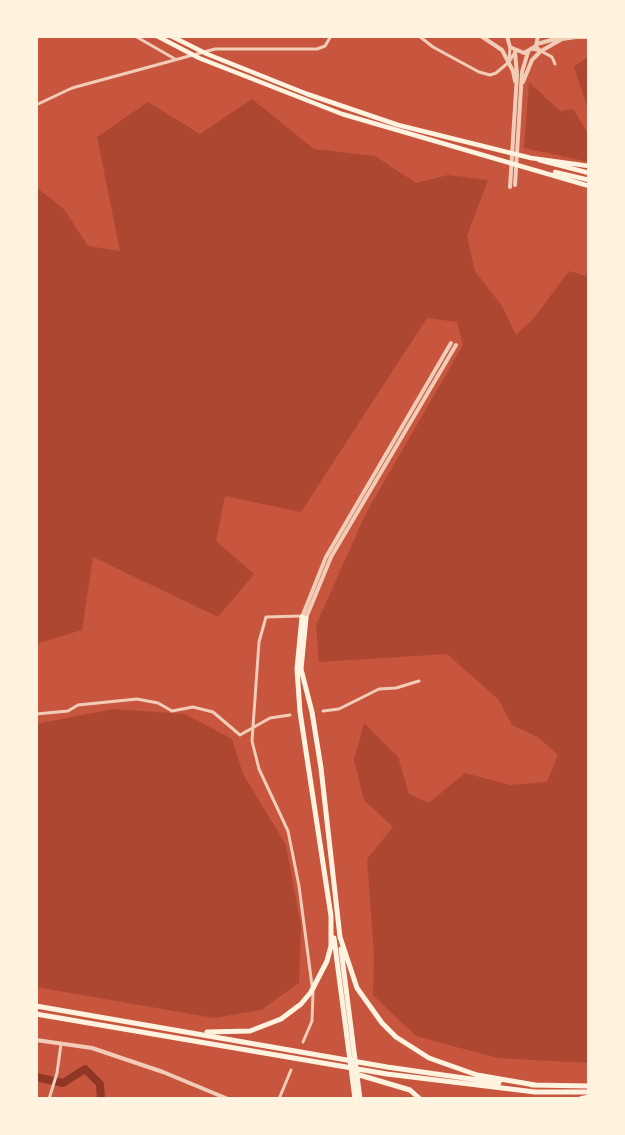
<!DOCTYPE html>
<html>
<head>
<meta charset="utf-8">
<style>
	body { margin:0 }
	#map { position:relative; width:625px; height:1135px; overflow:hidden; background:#c8553d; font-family:"Zilla Slab",serif }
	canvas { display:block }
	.frame { position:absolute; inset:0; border:38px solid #fff3e0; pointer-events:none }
</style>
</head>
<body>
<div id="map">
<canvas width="625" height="1135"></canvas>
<div class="frame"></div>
</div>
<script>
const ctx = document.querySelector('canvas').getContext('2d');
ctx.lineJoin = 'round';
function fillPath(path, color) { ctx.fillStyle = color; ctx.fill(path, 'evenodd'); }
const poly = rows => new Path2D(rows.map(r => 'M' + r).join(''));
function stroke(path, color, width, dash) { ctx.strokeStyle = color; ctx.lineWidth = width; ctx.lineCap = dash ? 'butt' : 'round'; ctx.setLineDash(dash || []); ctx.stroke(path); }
fillPath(poly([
	[589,56,589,112,574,67],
	[529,82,560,111,573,109,589,135,589,162,524,148],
	[252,99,314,149,375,156,416,183,448,175,488,180,467,236,475,271,502,306,516,335,534,318,569,271,589,277,589,1063,497,1058,416,1036,373,995,374,954,367,859,393,827,364,800,354,760,364,723,398,757,409,794,429,803,465,773,510,785,547,782,558,755,538,737,512,725,499,700,447,654,319,662,316,625,366,513,463,345,457,322,427,318,301,512,225,496,216,541,254,574,218,617,93,557,82,630,36,644,36,187,64,209,88,246,120,251,97,137,148,102,200,134],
	[113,709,185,714,232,739,243,774,286,845,301,926,299,983,261,1010,214,1018,36,987,36,724]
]), '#ae4732');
stroke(poly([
	[36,1077,63,1083,85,1069,100,1084,101,1099]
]), '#8f3625', 8);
stroke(poly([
	[135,36,175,59],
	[419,36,433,47,479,72,490,75,496,73,509,62],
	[510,47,509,62,515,52],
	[532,49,541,51,536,46],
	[541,51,552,57,555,64],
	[36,105,72,88,215,49,317,49,325,46,331,36],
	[301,616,266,617,259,642,252,741,259,769,288,831,299,886,313,993,312,1021,303,1042],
	[323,711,339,709,379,689,396,688,419,681],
	[36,714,68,711,78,705,137,699,158,703,172,711,193,707,213,712,240,735,270,718,290,715],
	[49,1099,57,1073,61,1044],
	[279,1099,291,1070]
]), '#f1ccb7', 3);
stroke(poly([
	[481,36,502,50,513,71,515,81],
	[507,36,510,47,524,53,536,46,538,36],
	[575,37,589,37],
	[537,44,562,37],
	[523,82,532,60,541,51,562,39,576,37],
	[515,185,522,72,528,52],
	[510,187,517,75,515,52],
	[302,617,326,557,451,343],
	[306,618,331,557,456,345],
	[36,1040,92,1048,163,1072,228,1099]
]), '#f1ccb7', 4);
stroke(poly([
	[157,36,199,58,342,114,589,186],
	[171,36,207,54,307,94,398,125,531,158,589,166],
	[539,160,589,173],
	[555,172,589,180]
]), '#fff3e0', 4.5);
stroke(poly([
	[306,618,301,669,312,712,321,768,340,937,357,988,382,1023,396,1037,429,1058,477,1075,535,1085],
	[334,938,355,1099],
	[341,949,360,1099],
	[36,1006,387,1067,499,1083],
	[36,1014,387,1074,535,1092,589,1092],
	[207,1032,250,1031,281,1019,301,1004,311,992,327,961,331,946,331,916,300,712,297,669,302,617],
	[356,1074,410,1090,420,1099],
	[532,1085,589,1086],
	[580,1099,589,1097]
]), '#fff3e0', 5);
</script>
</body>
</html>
